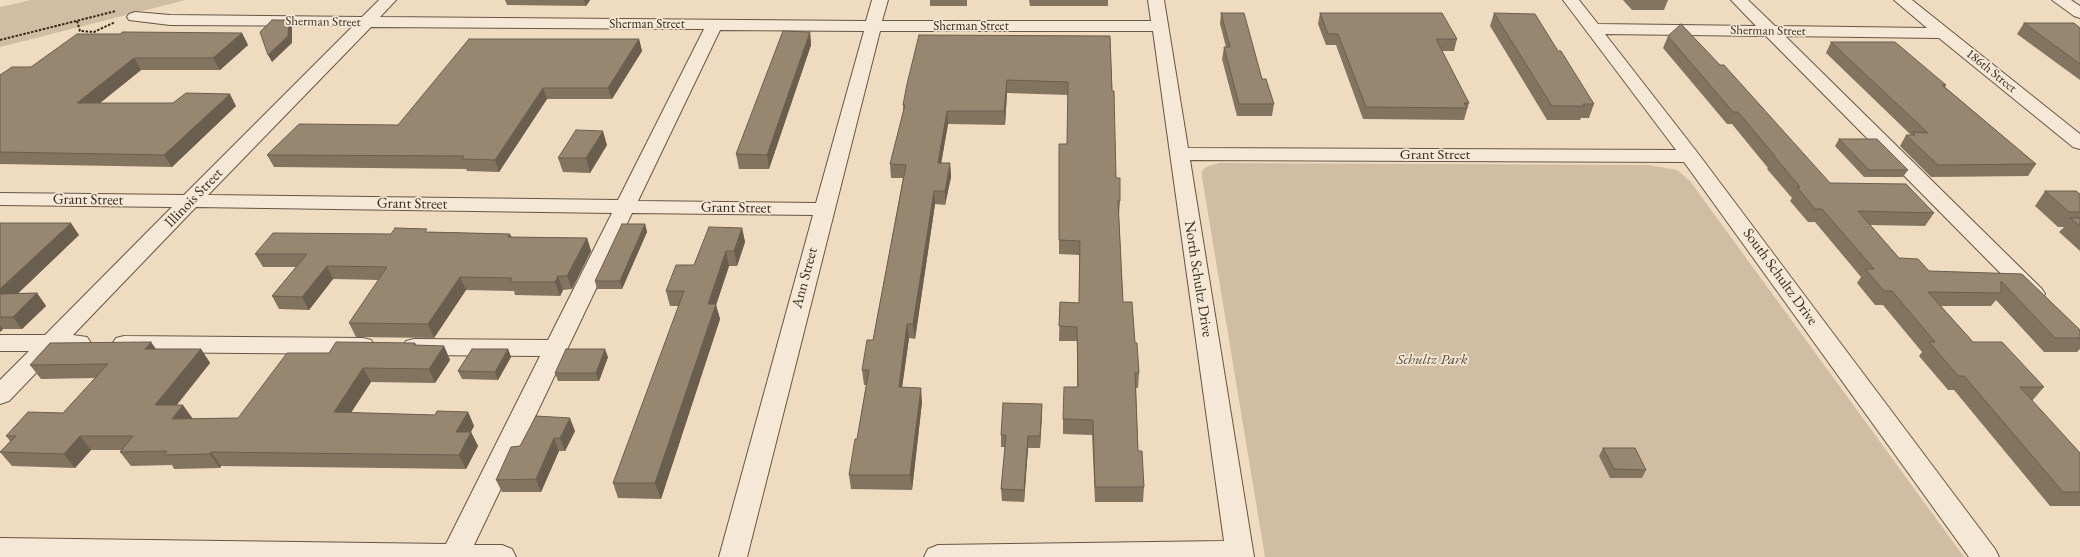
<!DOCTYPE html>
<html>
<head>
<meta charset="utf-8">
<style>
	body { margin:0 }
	canvas { display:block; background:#efdbc0 }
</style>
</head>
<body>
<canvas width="2080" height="557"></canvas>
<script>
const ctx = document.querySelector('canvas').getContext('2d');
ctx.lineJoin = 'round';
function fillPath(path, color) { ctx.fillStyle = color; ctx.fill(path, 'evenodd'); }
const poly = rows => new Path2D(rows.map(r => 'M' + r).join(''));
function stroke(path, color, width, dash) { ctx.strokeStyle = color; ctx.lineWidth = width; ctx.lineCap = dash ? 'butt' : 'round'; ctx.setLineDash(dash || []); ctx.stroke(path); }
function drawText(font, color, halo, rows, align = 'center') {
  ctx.font = font + ' "EB Garamond",serif'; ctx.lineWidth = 3.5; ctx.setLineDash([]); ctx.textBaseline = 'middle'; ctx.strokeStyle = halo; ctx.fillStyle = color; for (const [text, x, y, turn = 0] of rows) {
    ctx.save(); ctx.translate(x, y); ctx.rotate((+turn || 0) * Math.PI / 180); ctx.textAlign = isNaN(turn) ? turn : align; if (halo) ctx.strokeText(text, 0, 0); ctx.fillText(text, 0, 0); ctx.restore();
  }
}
fillPath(poly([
	[31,0,186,0,0,47,0,7],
	[1219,163,1649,165,1677,170,1690,181,1964,557,1265,557,1202,177,1202,171,1206,167]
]), '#d0bda4');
const minor = poly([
	[379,0,396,0,380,17,866,21,872,0,888,0,882,21,1151,21,1148,0,1164,0,1188,148,1676,150,1563,0,1579,0,1598,24,1756,26,1731,0,1748,0,1775,26,1927,28,1894,0,1912,0,2080,134,2080,149,2073,147,1939,38,1785,36,2042,289,2045,294,2042,299,2034,301,2026,299,1766,36,1605,34,1697,152,1995,549,1999,557,1969,557,1684,162,1190,160,1254,557,924,557,928,549,938,545,1224,541,1153,31,880,31,747,557,719,557,813,215,632,213,474,545,502,545,512,549,516,557,0,557,0,538,446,544,540,356,414,355,406,353,402,347,406,341,414,339,548,340,612,213,196,207,73,335,87,337,91,343,87,349,79,351,57,351,9,401,0,404,0,380,29,351,0,351,0,335,45,335,172,207,0,205,0,193,184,195,353,26,170,25,129,20,127,17,129,14,135,12,170,15,362,17,379,0],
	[371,27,704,29,618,200,208,195,371,27],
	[720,30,864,31,816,203,638,201,720,30],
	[2052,0,2071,0,2080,6,2080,18,2074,16,2052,0],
	[124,336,363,338,371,340,375,346,371,352,363,354,124,352,116,350,112,344,116,338,124,336]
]);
stroke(minor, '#665743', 2);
stroke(poly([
	[77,21,80,31,94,32,115,22],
	[0,40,116,11]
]), '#392b19', 2, [2.5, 1.5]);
fillPath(minor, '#f5e8d6');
fillPath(poly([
	[505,0,590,0,586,6,507,5],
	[930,0,967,0,967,6,930,6],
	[1029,0,1108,0,1108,6,1030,6],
	[1623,0,1668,0,1664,10,1632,10],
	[1221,13,1262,79,1274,104,1272,116,1237,116,1222,59,1224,47,1226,47,1220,24],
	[1320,13,1457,39,1454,51,1442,51,1469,103,1464,120,1363,119,1336,45,1326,45,1318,24],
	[1494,13,1558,51,1594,104,1589,118,1581,118,1580,120,1547,120,1490,26],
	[2024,23,2080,28,2080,80,2017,34],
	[810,32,811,45,769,169,739,169,736,154],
	[242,33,248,45,220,70,141,70,100,103,236,106,172,167,0,164,0,75,31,67],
	[1110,36,1116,178,1120,201,1119,215,1123,302,1135,343,1139,373,1138,388,1136,388,1138,451,1144,487,1143,502,1095,502,1092,435,1063,434,1063,419,1077,387,1077,341,1059,341,1060,302,1079,303,1079,255,1059,254,1059,144,1067,144,1068,95,1007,93,1005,125,948,124,941,163,950,163,951,177,945,205,935,204,915,339,909,338,902,387,922,402,912,490,851,489,849,475,857,439,866,385,864,385,862,370,873,340,903,178,891,178,890,164,903,112,903,105],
	[1668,36,1830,183,1934,213,1925,226,1870,225,1899,258,1929,271,2022,274,2080,330,2080,349,2077,352,2044,352,1996,300,1991,306,1941,306,1973,342,2044,387,2032,401,2080,453,2080,506,2050,506,1954,390,1948,390,1919,356,1922,352,1883,305,1875,305,1857,283,1861,277,1815,222,1808,222,1790,201,1792,198,1767,169,1768,168,1732,124,1727,124,1663,48],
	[639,39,642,51,612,99,547,99,499,172,467,171,466,169,274,167,267,155,398,125],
	[1831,42,1946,85,1945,87,2036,164,2028,176,1931,177,1900,146,1906,135,1911,135,1826,53],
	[1839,139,1908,170,1903,177,1864,177,1835,146],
	[607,145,590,173,563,172,558,158],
	[2045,191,2080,194,2080,251,2059,232,2064,227,2058,227,2035,206],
	[0,223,79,235,18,293,37,293,46,306,22,329,3,329,0,332],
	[645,224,647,232,622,289,597,289,595,281],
	[742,228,745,242,737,266,729,266,716,305,720,319,661,499,618,498,613,483,679,306,670,306,666,291],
	[429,232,510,234,512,237,587,238,591,251,572,289,563,290,560,296,515,295,514,291,466,290,434,338,356,337,349,323,379,280,333,279,309,310,279,309,272,296,296,267,263,267,255,254,391,234],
	[415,343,416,345,444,346,450,360,435,383,371,382,351,413,435,415,468,412,474,426,471,432,478,446,466,469,221,466,220,468,174,469,172,465,131,466,120,452,121,450,91,450,75,468,12,466,0,452,10,441,6,436,63,413,95,378,41,379,30,365,156,349,201,349,210,363,177,405,193,419,238,418,329,353],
	[508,349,511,357,498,380,462,379,458,371],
	[608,357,599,381,558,381,555,373],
	[1042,404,1040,448,1028,448,1024,502,1002,501,1001,489,1005,447,1001,447,1001,435],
	[575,431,565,451,559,451,541,492,502,492,496,480,520,446],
	[1603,448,1646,470,1642,478,1610,478,1599,456]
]), '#837460');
fillPath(poly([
	[584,0,590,0,586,6],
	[289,20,292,27,292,43,272,62,268,55],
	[810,32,811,45,769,169,767,155],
	[242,33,248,45,220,70,213,58],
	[639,39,642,51,612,99,608,88],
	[134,58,141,70,85,115,77,103],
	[1007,80,1007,93,1005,125,1004,111],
	[543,88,547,99,499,172,495,160],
	[230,94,236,106,172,167,164,155],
	[947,111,948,124,939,176,938,163],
	[603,131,607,145,590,173,586,158],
	[950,163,951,177,945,205,945,191],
	[934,191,935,204,915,339,913,324],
	[71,223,79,235,5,306,0,300,0,289],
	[645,224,647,232,622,289,620,281],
	[742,228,745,242,737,266,734,251],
	[587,238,591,251,572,289,567,276],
	[726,251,729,266,716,305,720,319,661,499,655,483,708,304],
	[327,266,333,279,309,310,302,297],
	[558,276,563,290,560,296,555,282],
	[460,277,466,290,434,338,428,324],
	[37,293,46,306,22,329,13,317],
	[907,324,909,338,900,402,899,387],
	[0,325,3,329,0,332],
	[151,342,161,356,145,349],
	[444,346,450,360,435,383,429,369],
	[201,349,210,363,165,419,155,405],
	[508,349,511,357,498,380,495,372],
	[605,349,608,357,599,381,596,373],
	[363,368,371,382,342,426,334,412],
	[921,388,922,402,912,490,910,475],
	[1042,404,1042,416,1040,448,1040,436],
	[183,405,193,419,172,419],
	[468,412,474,426,463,446,456,432],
	[570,418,575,431,565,451,560,438],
	[471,432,478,446,466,469,459,455],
	[80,436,91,450,75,468,64,454],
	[1028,436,1028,448,1024,502,1024,490],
	[554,438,559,451,541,492,536,479],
	[211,452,221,466,220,468,210,454]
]), '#6a5e4e');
const building = poly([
	[1221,13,1244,13,1262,79,1266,79,1274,104,1239,104,1224,47,1230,47,1221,13],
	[1320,13,1442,13,1457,39,1436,39,1469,103,1464,103,1467,108,1366,107,1338,34,1328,34,1320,13],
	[1494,13,1535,14,1558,51,1561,51,1594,104,1583,104,1585,106,1552,106,1494,13],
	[272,20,289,20,288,36,268,55,260,32,272,20],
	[2024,23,2074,23,2080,28,2080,64,2024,23],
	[1681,24,1720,65,1724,65,1830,183,1906,184,1934,213,1858,211,1899,258,1918,259,1929,271,2022,274,2080,330,2080,338,2055,338,2001,281,2001,293,1928,292,1973,342,2002,342,2044,387,2020,387,2080,453,2080,492,2063,492,1964,376,1958,376,1929,342,1935,342,1892,291,1884,291,1865,269,1874,269,1822,209,1815,209,1797,187,1800,187,1774,156,1775,156,1738,112,1733,112,1668,36,1681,24],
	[783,31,810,32,767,155,736,154,783,31],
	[123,32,242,33,213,58,134,58,77,103,173,103,186,93,230,94,164,155,0,152,0,75,12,67,31,67,77,34,120,34,123,32],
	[919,35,1110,36,1112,91,1114,91,1116,178,1120,178,1120,201,1118,201,1123,302,1132,302,1135,343,1137,343,1139,373,1135,373,1138,451,1142,451,1144,487,1095,487,1093,420,1063,419,1064,387,1078,387,1077,327,1059,326,1060,302,1079,303,1079,297,1080,241,1059,240,1059,144,1067,144,1068,82,1007,80,1004,111,947,111,938,163,950,163,945,191,934,191,913,324,907,324,899,387,921,388,910,475,849,475,855,439,857,439,869,370,862,370,867,340,873,340,906,165,890,164,905,105,903,105,907,84,919,35],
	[469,39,639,39,608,88,543,88,495,160,462,159,464,156,267,155,299,124,398,125,469,39],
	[1831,42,1895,42,1946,85,1942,85,2036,164,1938,165,1906,135,1915,135,1913,132,1928,133,1831,42],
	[576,130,603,131,586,158,558,158,576,130],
	[1839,139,1877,139,1908,170,1869,170,1839,139],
	[2045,191,2076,191,2080,194,2080,212,2069,212,2045,191],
	[2070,218,2080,218,2080,226,2070,218],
	[0,223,71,223,0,289,0,223],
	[622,224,645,224,620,281,595,281,622,224],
	[709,227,742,228,734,251,726,251,708,304,716,304,655,483,613,483,684,291,666,291,676,265,694,265,709,227],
	[395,228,427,229,425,232,510,234,508,237,587,238,567,276,558,276,555,282,510,282,512,278,460,277,428,324,349,323,387,267,327,266,302,297,272,296,307,254,255,254,273,233,391,234,395,228],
	[37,293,13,317,0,317,0,294,37,293],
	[151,342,145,349,201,349,155,405,183,405,172,419,238,418,287,353,329,353,336,342,415,343,414,345,444,346,429,369,363,368,334,412,435,415,437,411,468,412,456,432,471,432,459,455,211,452,210,454,164,455,167,451,120,452,133,436,80,436,64,454,0,452,16,436,6,436,28,412,63,413,108,364,30,365,50,343,151,342],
	[472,349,508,349,495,372,458,371,472,349],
	[566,349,605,349,596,373,555,373,566,349],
	[1003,403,1042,404,1040,436,1028,436,1024,490,1001,489,1006,435,1001,435,1003,403],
	[536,416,570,418,560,438,554,438,536,479,496,480,511,447,520,446,536,416],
	[1603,448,1635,448,1646,470,1614,469,1603,448]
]);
fillPath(building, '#988770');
stroke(building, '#6a5e4e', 1);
drawText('13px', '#392b19', '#f5e8d6', [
	["Sherman Street",323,22,1],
	["Sherman Street",647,24],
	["Sherman Street",971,26],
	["Sherman Street",1768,31,1],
	["186th Street",1991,71,39]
]);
drawText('15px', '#392b19', '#f5e8d6', [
	["Grant Street",1435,155],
	["Illinois Street",194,198,-46],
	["Grant Street",88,200,1],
	["Grant Street",412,204,1],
	["Grant Street",736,208,1],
	["South Schultz Drive",1780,277,54],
	["Ann Street",805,278,-75],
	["North Schultz Drive",1198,279,81]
]);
drawText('italic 15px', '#574835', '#f5e8d6', [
	["Schultz Park",1432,360]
]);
</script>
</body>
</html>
